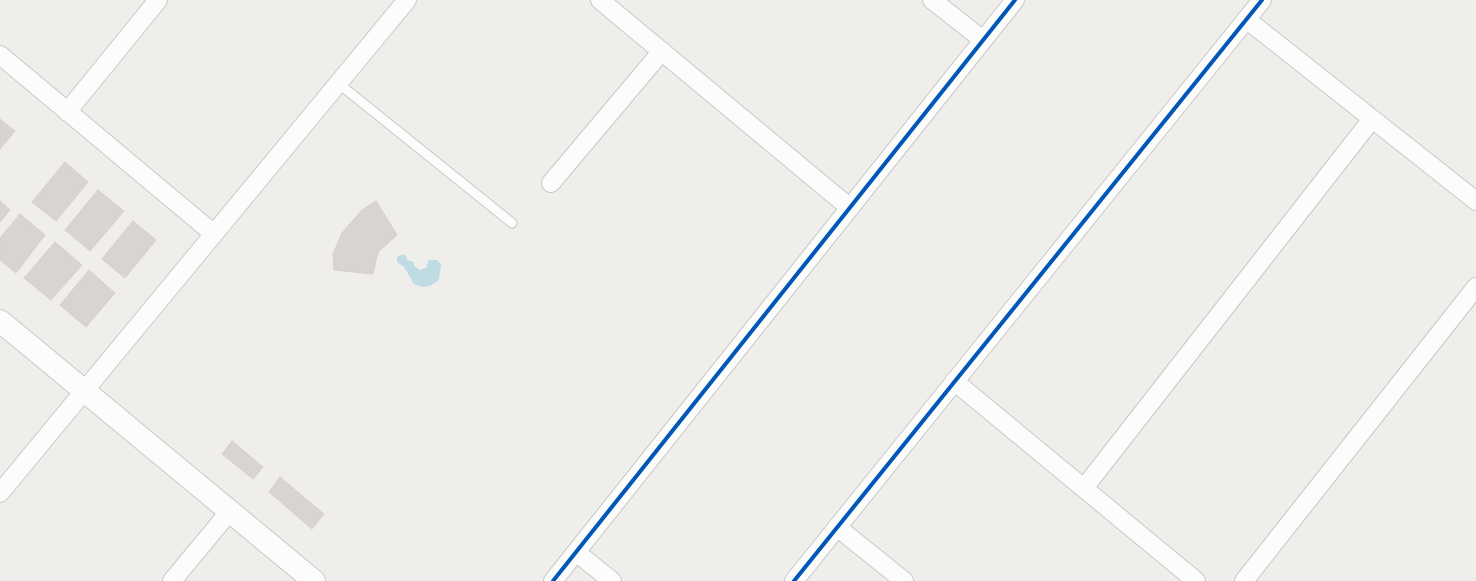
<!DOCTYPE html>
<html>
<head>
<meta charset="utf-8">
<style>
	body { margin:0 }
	canvas { display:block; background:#f0eeeb }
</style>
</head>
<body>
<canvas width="1476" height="581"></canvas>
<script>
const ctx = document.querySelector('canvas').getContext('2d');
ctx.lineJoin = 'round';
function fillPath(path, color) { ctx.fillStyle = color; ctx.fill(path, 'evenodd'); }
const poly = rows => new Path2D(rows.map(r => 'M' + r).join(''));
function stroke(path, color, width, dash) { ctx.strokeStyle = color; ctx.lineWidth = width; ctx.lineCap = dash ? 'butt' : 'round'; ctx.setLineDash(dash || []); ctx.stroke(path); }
fillPath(poly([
	[403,254,406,256,407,260,414,262,414,266,420,270,427,267,428,260,437,260,441,264,439,280,430,286,423,287,414,284,404,267,397,262,397,257]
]), '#bfdbe3');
const building = poly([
	[0,119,15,131,0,149,0,119],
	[65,162,88,182,56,221,32,202,65,162],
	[98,190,124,211,90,251,65,230,98,190],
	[0,201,10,210,0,222,0,201],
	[376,201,397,235,378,252,373,274,334,270,333,254,342,233,362,210,376,201],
	[20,214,45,235,16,273,0,260,0,238,20,214],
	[133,221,156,240,125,278,102,259,133,221],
	[55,242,82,265,51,300,24,278,55,242],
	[89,270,115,293,86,327,60,305,89,270],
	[232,441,263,467,253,479,222,454,232,441],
	[280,477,324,514,312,529,269,492,280,477]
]);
fillPath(building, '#d7d4d2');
stroke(building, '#d3d0cc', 1);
const service = poly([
	[338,83,512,223]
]);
const minor = poly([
	[600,0,850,208],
	[932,0,983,40],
	[1246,19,1476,201],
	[0,55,214,234],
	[67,112,158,0],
	[551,183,662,51],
	[954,381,1196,581],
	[1084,488,1372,119],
	[0,493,407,0],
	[837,527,904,581],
	[576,552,612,581],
	[172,581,230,511],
	[553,581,1015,0],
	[794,581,1262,0],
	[1244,581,1476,287]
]);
const tertiary = poly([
	[0,321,314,581]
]);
stroke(service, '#c9c8c7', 11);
stroke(minor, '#c9c8c7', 20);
stroke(tertiary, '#c9c8c7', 24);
stroke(service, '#fdfcfc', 9);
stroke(minor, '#fdfcfc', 18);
stroke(tertiary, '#fdfcfc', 22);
stroke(poly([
	[553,581,1015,0],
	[794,581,1262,0]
]), '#0057b8', 4);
</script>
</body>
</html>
